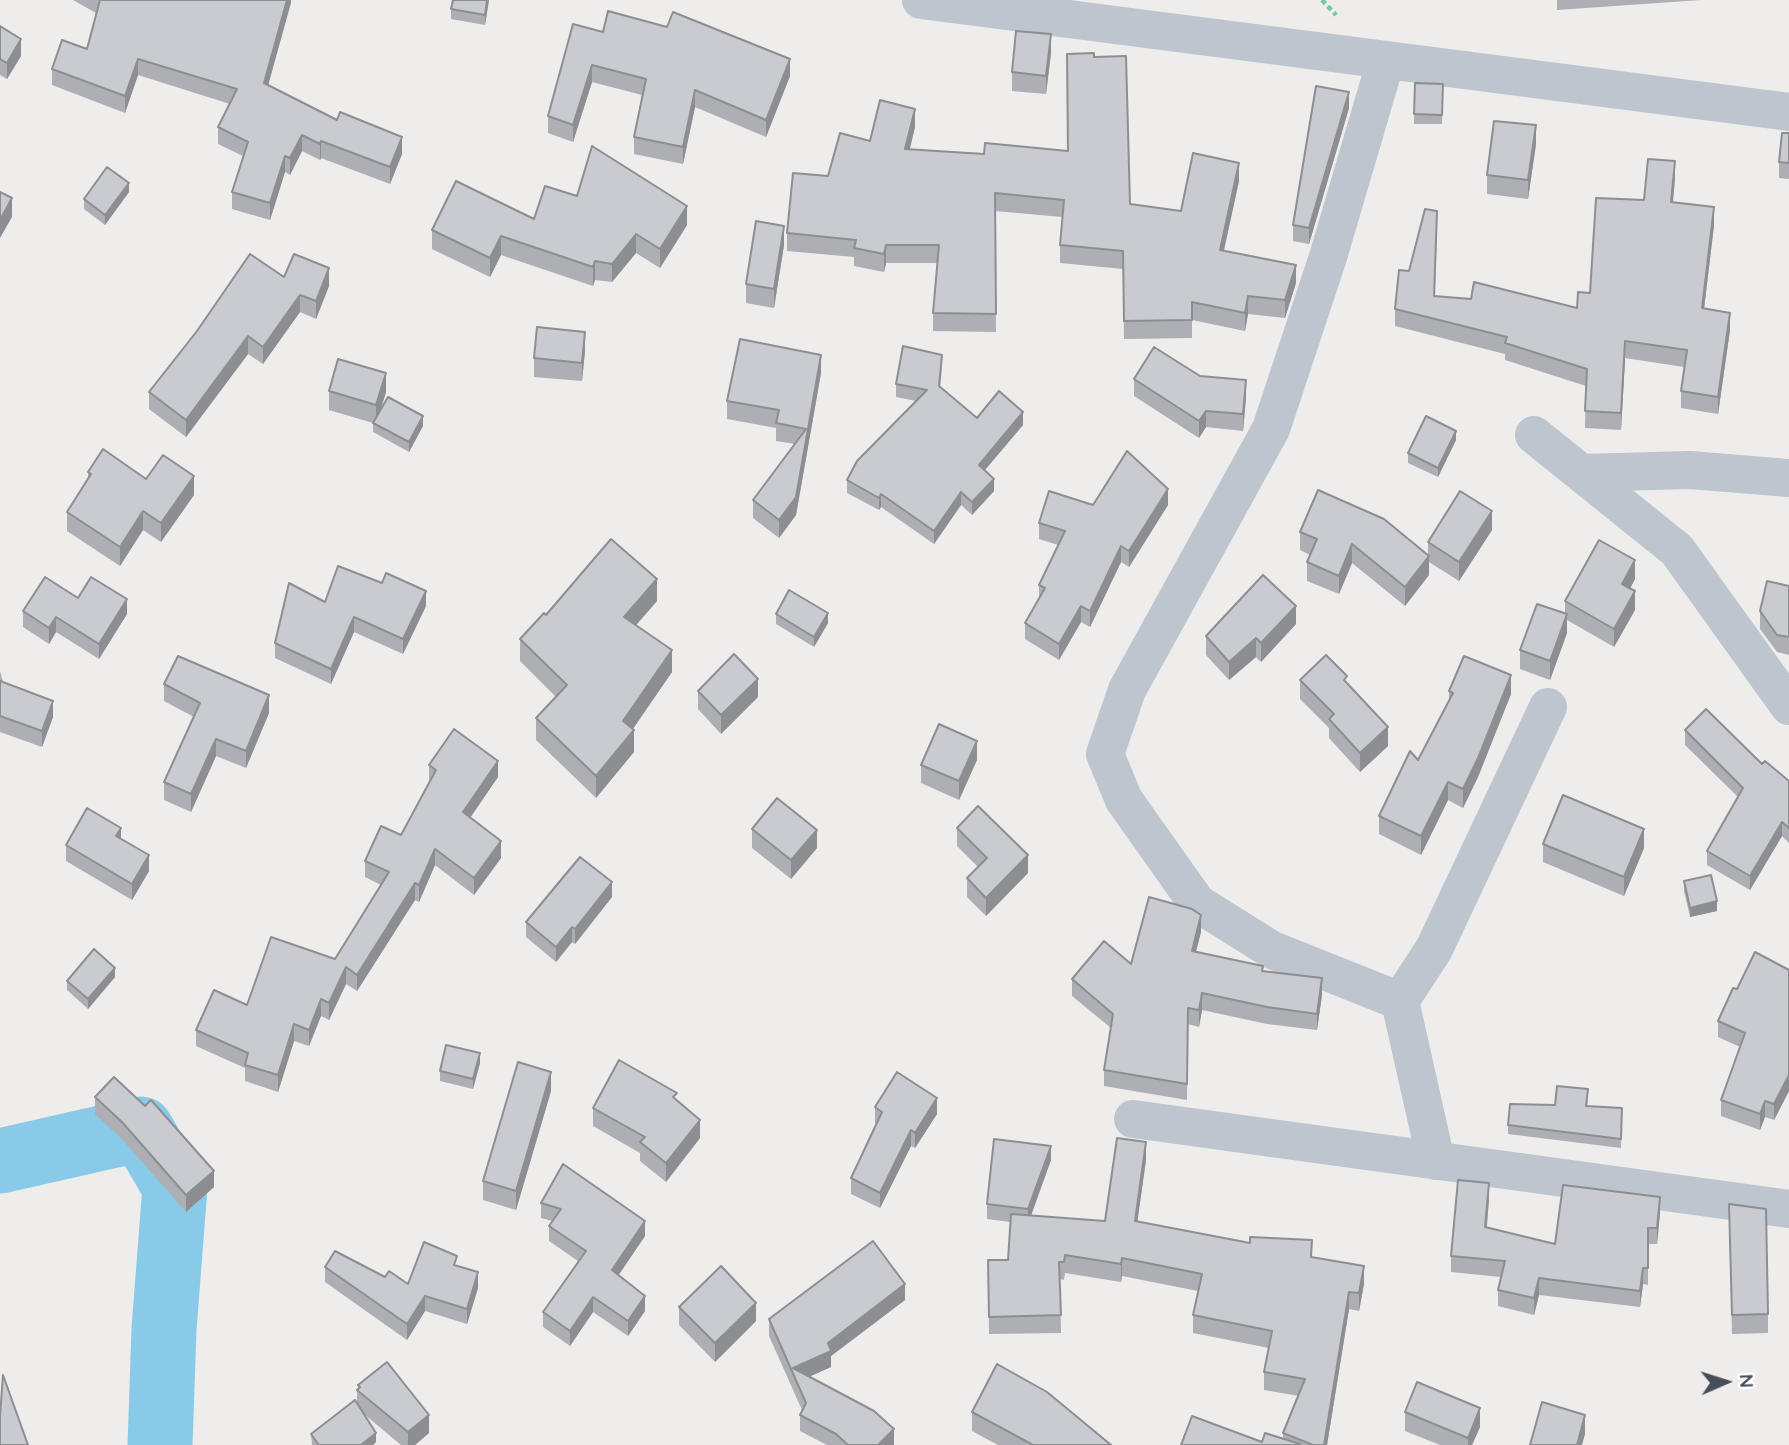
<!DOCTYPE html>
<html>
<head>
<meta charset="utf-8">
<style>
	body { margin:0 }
	#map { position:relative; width:1789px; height:1445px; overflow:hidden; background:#efecec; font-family:Quicksand,sans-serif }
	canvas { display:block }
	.north { position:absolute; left:1691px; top:1347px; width:70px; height:70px; -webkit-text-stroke:5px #fff; paint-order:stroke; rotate:87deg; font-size:19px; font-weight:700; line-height:28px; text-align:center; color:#454e59 }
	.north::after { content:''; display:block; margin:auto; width:24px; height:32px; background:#454e59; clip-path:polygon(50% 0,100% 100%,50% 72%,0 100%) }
</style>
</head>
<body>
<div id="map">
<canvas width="1789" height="1445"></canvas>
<div class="north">N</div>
</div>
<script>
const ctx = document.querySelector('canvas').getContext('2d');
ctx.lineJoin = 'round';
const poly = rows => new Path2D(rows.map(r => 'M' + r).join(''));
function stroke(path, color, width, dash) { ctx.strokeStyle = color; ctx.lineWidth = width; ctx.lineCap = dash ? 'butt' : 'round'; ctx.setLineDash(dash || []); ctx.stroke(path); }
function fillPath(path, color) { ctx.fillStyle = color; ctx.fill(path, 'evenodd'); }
stroke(poly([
	[0,1161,141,1129,175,1187,164,1329,160,1445]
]), '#89cae8', 65);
stroke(poly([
	[1322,0,1336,15]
]), '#74c9a8', 4.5, [5, 3.5]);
stroke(poly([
	[921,0,1789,112],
	[1386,60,1328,257,1271,429,1127,690,1105,754,1124,800,1197,903,1272,950,1400,1001,1436,1161],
	[1534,435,1677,550,1789,706],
	[1581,473,1690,470,1789,478],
	[1400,1001,1434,949,1548,707],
	[1133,1119,1789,1209]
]), '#bdc5ce', 38);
fillPath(poly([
	[73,0,291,0,268,85,402,154,390,184,321,158,320,160,302,151,290,175,285,172,270,220,232,209,232,192,243,156,218,144,218,127,230,104,138,75,125,113,52,85,52,69,87,49,96,13],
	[489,0,485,25,451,19,451,9],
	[1557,0,1701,0,1557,10],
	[0,26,21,56,7,79,0,75],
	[603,32,790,76,766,137,695,107,683,164,634,154,634,137,642,95,592,82,573,142,548,133,548,116],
	[1051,53,1046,94,1012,91,1012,72],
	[1094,57,1130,204,1181,211,1239,181,1224,250,1296,283,1285,318,1248,314,1245,331,1192,320,1192,338,1124,339,1123,269,1060,263,1060,245,1062,217,995,211,996,332,933,331,933,313,937,263,886,263,884,272,854,266,854,257,787,251,787,233,828,176,870,141,915,127,910,149,984,154,1067,151],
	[1415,83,1443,84,1442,124,1414,124],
	[1349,108,1309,244,1293,241,1293,225],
	[1789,133,1789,179,1779,178,1779,162],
	[1536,144,1528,199,1487,194,1487,175],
	[1675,178,1673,202,1714,225,1704,309,1730,330,1718,414,1681,408,1681,391,1684,367,1625,358,1621,430,1585,428,1586,386,1505,360,1505,354,1395,326,1395,309,1409,271,1437,228,1435,296,1577,308,1590,293,1644,200],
	[129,192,105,225,84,209,84,199],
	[577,196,687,225,660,268,636,253,612,282,595,280,593,286,501,255,490,277,432,249,432,230,534,219],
	[784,245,774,308,746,303,746,284],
	[284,277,329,286,316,319,300,312,263,364,248,354,186,437,149,409,149,392,197,331],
	[585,351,582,381,534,377,534,358],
	[942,367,940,387,977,418,1023,425,985,470,994,491,972,515,961,505,934,544,881,507,879,510,847,493,847,480,916,401,896,397,896,384],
	[821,373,796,515,779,538,753,518,753,500,795,444,776,441,776,428,727,419,727,401],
	[1200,376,1246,397,1243,431,1206,427,1199,438,1134,396,1134,379],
	[329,391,386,392,380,412,423,426,409,452,373,432,373,423,329,410],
	[1456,440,1438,477,1408,463,1408,453],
	[88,472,146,479,194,495,161,542,143,530,120,566,67,531,67,512,88,480],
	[1093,505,1168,505,1129,567,1121,562,1090,627,1081,622,1059,660,1025,639,1025,623,1039,599,1039,585,1058,545,1039,539,1039,523],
	[1492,530,1459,581,1429,562,1429,575,1405,606,1352,563,1339,594,1307,581,1307,562,1310,555,1300,550,1300,532,1428,555,1428,542],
	[1635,579,1630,588,1635,610,1614,647,1567,620,1567,633,1550,680,1520,669,1520,650,1565,614,1565,601],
	[382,583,426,606,403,654,354,632,331,684,275,658,275,643,325,602],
	[1789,586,1789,655,1777,652,1760,629,1760,611],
	[78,598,127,614,99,659,56,632,49,644,23,627,23,611],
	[657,601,636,625,672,672,633,729,634,752,596,798,536,740,536,718,556,697,520,661,520,639,546,615],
	[776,614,828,623,814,647,776,624],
	[1296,624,1261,662,1256,657,1229,680,1206,655,1206,636],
	[0,671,3,682,53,717,42,747,0,732],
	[1300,680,1347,684,1388,746,1360,772,1329,738,1329,728,1300,699],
	[164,684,269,713,246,768,216,756,191,812,164,800,164,782,194,717,164,701],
	[698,691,758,697,721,734,698,709],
	[1449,691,1511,694,1478,777,1463,808,1448,800,1421,855,1379,834,1379,816,1418,760,1449,701],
	[1685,730,1762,764,1789,781,1789,843,1782,836,1750,890,1707,865,1707,851,1738,797,1685,745],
	[977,760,959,800,921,783,921,765],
	[429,765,498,777,470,818,501,858,474,895,435,865,419,902,415,900,357,991,346,984,329,1020,321,1016,309,1046,294,1041,278,1092,245,1081,245,1068,196,1046,196,1030,247,1005,335,959,381,885,365,877,365,861,401,835,429,782],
	[957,828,1028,873,986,916,967,897,967,878,978,867,957,846],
	[752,829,817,848,791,879,752,848],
	[121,839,149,871,132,900,66,861,66,845],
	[1543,844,1644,848,1624,896,1543,862],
	[1684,881,1717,911,1690,917,1684,891],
	[612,897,575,944,572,942,556,962,526,937,526,922],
	[1201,932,1196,951,1263,971,1322,995,1317,1030,1267,1024,1202,1010,1199,1027,1188,1024,1187,1100,1104,1086,1104,1070,1111,1028,1072,996,1072,979,1131,964],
	[1789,970,1789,1091,1774,1120,1765,1117,1760,1130,1721,1116,1721,1100,1740,1047,1718,1037,1718,1021,1737,989],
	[115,977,88,1009,67,990,67,981],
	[480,1063,473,1089,440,1081,440,1071],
	[551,1091,516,1210,483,1200,483,1181],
	[95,1097,214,1187,186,1212,122,1139,95,1114],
	[1588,1099,1587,1107,1622,1108,1621,1148,1508,1134,1508,1125,1555,1105],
	[677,1100,700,1138,666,1182,640,1161,640,1153,593,1126,593,1108],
	[875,1107,937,1114,915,1148,911,1146,880,1208,851,1194,851,1178,877,1124,875,1123],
	[1051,1160,1031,1215,1105,1221,1146,1160,1137,1221,1312,1257,1364,1284,1359,1311,1349,1309,1327,1445,1181,1445,1262,1442,1283,1438,1283,1433,1299,1396,1264,1390,1264,1372,1269,1348,1193,1333,1193,1315,1198,1291,1122,1276,1121,1282,1065,1273,1064,1280,1060,1279,1061,1333,989,1334,988,1260,1008,1260,1010,1222,987,1219,987,1204],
	[1489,1199,1487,1227,1555,1244,1660,1213,1657,1244,1648,1244,1648,1285,1643,1284,1640,1307,1539,1295,1534,1315,1498,1306,1498,1290,1501,1277,1451,1272,1451,1256],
	[541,1203,645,1236,618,1275,645,1311,628,1336,593,1312,570,1346,543,1327,543,1312,578,1261,549,1241,549,1226,552,1221,541,1218],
	[1729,1223,1768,1314,1768,1333,1732,1334],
	[457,1266,478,1288,467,1324,425,1311,407,1340,325,1282,325,1267,385,1277,408,1284],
	[905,1300,831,1356,831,1367,809,1377,894,1445,827,1445,800,1431,800,1415,802,1410,769,1336,769,1319],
	[679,1307,756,1321,715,1362,679,1325],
	[358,1385,429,1433,415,1445,401,1445,364,1414,376,1442,373,1445,312,1445,311,1434,357,1404,357,1390,358,1389],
	[972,1412,1111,1445,998,1445,972,1431],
	[1405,1412,1480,1427,1472,1445,1440,1445,1405,1431]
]), '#adafb4');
fillPath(poly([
	[287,0,291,0,291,3,264,100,264,83],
	[487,0,489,0,485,25,485,15],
	[1051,34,1051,53,1046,94,1046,76],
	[21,39,21,56,7,79,7,63],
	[138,59,138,75,125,113,125,96],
	[790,59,790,76,766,137,766,120],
	[592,65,592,82,573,142,573,125],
	[695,90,695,107,683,164,683,147],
	[1349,92,1349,108,1309,244,1309,228],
	[915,109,915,127,905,167,905,149],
	[1536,125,1536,144,1528,199,1528,180],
	[302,135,302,151,290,175,290,158],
	[402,137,402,154,390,184,390,167],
	[321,141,321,158,320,160,320,144],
	[285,156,285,172,270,220,270,203],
	[1675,161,1675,178,1671,220,1671,202],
	[1239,163,1239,181,1220,268,1220,250],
	[129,183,129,192,105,225,105,215],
	[12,198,12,217,0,238,0,220],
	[687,206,687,225,660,268,660,249],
	[1714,207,1714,225,1702,326,1702,308],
	[784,226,784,245,774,308,774,289],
	[636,234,636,253,612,282,612,264],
	[501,236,501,255,490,277,490,258],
	[886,245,886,263,884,272,884,254],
	[595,261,595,280,593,286,593,267],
	[1296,265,1296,283,1285,318,1285,300],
	[329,268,329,286,316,319,316,301],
	[300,295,300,312,263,364,263,347],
	[1248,296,1248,314,1245,331,1245,313],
	[1730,313,1730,330,1718,414,1718,397],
	[585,332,585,351,582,381,582,363],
	[248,336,248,354,186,437,186,420],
	[1625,341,1625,358,1621,430,1621,413],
	[821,355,821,373,796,515,779,538,779,520,796,497],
	[386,373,386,392,376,424,376,405],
	[1246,380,1246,397,1243,431,1243,414],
	[1206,411,1206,427,1199,438,1199,421],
	[1023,412,1023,425,979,477,979,465],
	[423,416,423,426,409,452,409,442],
	[1456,431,1456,440,1438,477,1438,468],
	[194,476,194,495,161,542,161,523],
	[994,479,994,491,972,515,972,502],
	[1168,489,1168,505,1129,567,1129,551],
	[961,492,961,505,934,544,934,531],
	[881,494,881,507,879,510,879,498],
	[143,511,143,530,120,566,120,547],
	[1492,511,1492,530,1459,581,1459,562],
	[1352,544,1352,563,1339,594,1339,576],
	[1121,546,1121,562,1090,627,1090,611],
	[1429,556,1429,575,1405,606,1405,587],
	[1635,560,1635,579,1622,603,1622,584],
	[657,579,657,601,624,639,624,617],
	[426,591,426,606,403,654,403,639],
	[1635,591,1635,610,1614,647,1614,629],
	[127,599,127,614,99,659,99,644],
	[1081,606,1081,622,1059,660,1059,644],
	[1296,606,1296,624,1261,662,1261,643],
	[828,613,828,623,814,647,814,637],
	[1567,614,1567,633,1550,680,1550,661],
	[56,617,56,632,49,644,49,628],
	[354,617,354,632,331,684,331,669],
	[1256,638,1256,657,1229,680,1229,662],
	[672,650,672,672,625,740,634,730,634,752,596,798,596,776,623,721],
	[1511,675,1511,694,1478,777,1463,808,1463,789],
	[758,679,758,697,721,734,721,715],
	[269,695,269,713,246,768,246,751],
	[53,701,53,717,42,747,42,731],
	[1388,727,1388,746,1360,772,1360,753],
	[216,739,216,756,191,812,191,794],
	[977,741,977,760,959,800,959,781],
	[498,761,498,777,463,828,463,812],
	[1448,782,1448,800,1421,855,1421,836],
	[1782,822,1782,836,1750,890,1750,876],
	[121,828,121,844,116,836],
	[1644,829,1644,848,1624,896,1624,877],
	[817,830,817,848,791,879,791,860],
	[501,841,501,858,474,895,474,878],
	[435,849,435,865,419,902,419,885],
	[149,855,149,871,132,900,132,884],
	[1028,855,1028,873,986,916,986,898],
	[612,882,612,897,575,944,575,929],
	[415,883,415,900,357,991,357,975],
	[1717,901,1717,911,1690,917,1690,908],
	[1201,915,1201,932,1192,967,1192,951],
	[572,927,572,942,556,962,556,947],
	[346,967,346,984,329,1020,329,1003],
	[115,968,115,977,88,1009,88,999],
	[1322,978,1322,995,1317,1030,1317,1014],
	[1202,993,1202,1010,1199,1027,1199,1010],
	[321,999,321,1016,309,1046,309,1030],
	[294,1024,294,1041,278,1092,278,1075],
	[480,1053,480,1063,473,1089,473,1079],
	[551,1072,551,1091,516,1210,516,1191],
	[1789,1075,1789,1091,1774,1120,1774,1104],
	[937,1098,937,1114,915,1148,915,1133],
	[1765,1101,1765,1117,1760,1130,1760,1114],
	[700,1120,700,1138,666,1182,666,1163],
	[911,1130,911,1146,880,1208,880,1193],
	[1146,1142,1146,1160,1135,1239,1135,1221],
	[1051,1146,1051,1160,1028,1224,1028,1209],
	[214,1171,214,1187,186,1212,186,1195],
	[1489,1183,1489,1199,1485,1243,1485,1227],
	[1660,1197,1660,1213,1657,1244,1657,1228],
	[645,1221,645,1236,612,1285,612,1270],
	[1122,1258,1122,1276,1121,1282,1121,1264],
	[1364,1266,1364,1284,1359,1311,1359,1293],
	[1643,1268,1643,1284,1640,1307,1640,1291],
	[478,1272,478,1288,467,1324,467,1309],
	[1539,1278,1539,1295,1534,1315,1534,1298],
	[905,1284,905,1300,831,1356,831,1367,797,1382,793,1368],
	[1349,1292,1349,1309,1327,1445,1324,1445],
	[425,1296,425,1311,407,1340,407,1324],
	[645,1296,645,1311,628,1336,628,1321],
	[593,1297,593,1312,570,1346,570,1331],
	[756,1303,756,1321,715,1362,715,1343],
	[1480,1408,1480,1427,1472,1445,1468,1445,1468,1438],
	[429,1415,429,1433,415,1445,408,1445,408,1432],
	[1585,1415,1585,1434,1582,1445,1577,1445],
	[894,1429,894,1445,878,1445],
	[376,1433,376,1442,373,1445,361,1445]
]), '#8d8e92');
const building = poly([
	[100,0,287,0,264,83,337,120,340,112,402,137,390,167,321,141,320,144,302,135,290,158,285,156,270,203,232,192,248,142,218,127,237,89,138,59,125,96,52,69,62,40,87,49,100,0],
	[453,0,487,0,485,15,451,9,453,0],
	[608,11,667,27,673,12,790,59,766,120,695,90,683,147,634,137,646,79,592,65,573,125,548,116,573,24,603,32,608,11],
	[0,26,21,39,7,63,0,59,0,26],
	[1016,31,1051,34,1046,76,1012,72,1016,31],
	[1094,53,1094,57,1126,56,1130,204,1181,211,1193,153,1239,163,1220,250,1296,265,1285,300,1248,296,1245,313,1192,302,1192,320,1124,321,1123,251,1060,245,1064,200,995,193,996,314,933,313,939,245,886,245,884,254,854,248,856,240,787,233,793,173,828,176,840,133,870,141,880,100,915,109,905,149,984,154,985,143,1068,151,1067,54,1094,53],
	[1415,83,1443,84,1442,115,1414,114,1415,83],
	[1316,86,1349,92,1309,228,1293,225,1316,86],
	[1494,121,1536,125,1528,180,1487,175,1494,121],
	[1782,133,1789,133,1789,163,1779,162,1782,133],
	[592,146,687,206,660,249,636,234,612,264,595,261,593,267,501,236,490,258,432,230,456,181,534,219,545,186,577,196,592,146],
	[1648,159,1675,161,1671,202,1714,207,1702,308,1730,313,1718,397,1681,391,1687,350,1625,341,1621,413,1585,411,1587,369,1505,343,1507,337,1395,309,1399,270,1409,271,1425,209,1437,211,1434,296,1471,299,1474,282,1577,308,1578,292,1590,293,1596,198,1644,200,1648,159],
	[107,167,129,183,105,215,84,199,107,167],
	[0,192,12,198,0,220,0,192],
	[756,221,784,226,774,289,746,284,756,221],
	[250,254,284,277,294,254,329,268,316,301,300,295,263,347,248,336,186,420,149,392,197,331,250,254],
	[537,327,585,332,582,363,534,358,537,327],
	[740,339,821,355,796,497,779,520,753,500,806,429,776,423,779,410,727,401,740,339],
	[903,346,942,355,939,386,977,418,999,391,1023,412,979,465,994,479,972,502,961,492,934,531,881,494,879,498,847,480,857,461,927,390,896,384,903,346],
	[1154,347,1200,376,1246,380,1243,414,1206,411,1199,421,1134,379,1154,347],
	[338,359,386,373,376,405,329,391,338,359],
	[388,397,423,416,409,442,373,423,388,397],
	[1426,416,1456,431,1438,468,1408,453,1426,416],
	[103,449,146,479,163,455,194,476,161,523,143,511,120,547,67,512,91,474,88,472,103,449],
	[1127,451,1168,489,1129,551,1121,546,1090,611,1081,606,1059,644,1025,623,1045,588,1039,585,1065,531,1039,523,1049,491,1093,505,1127,451],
	[1318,490,1384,519,1429,556,1405,587,1352,544,1339,576,1307,562,1317,539,1300,532,1318,490],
	[1460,491,1492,511,1459,562,1428,542,1460,491],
	[611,539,657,579,624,617,672,650,623,721,634,730,596,776,536,718,567,685,520,639,544,613,546,615,611,539],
	[1599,540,1635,560,1622,584,1635,591,1614,629,1565,601,1599,540],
	[338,566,382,583,386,573,426,591,403,639,354,617,331,669,275,643,289,583,325,602,338,566],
	[1263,575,1296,606,1261,643,1256,638,1229,662,1206,636,1263,575],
	[45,577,78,598,91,577,127,599,99,644,56,617,49,628,23,611,45,577],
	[1767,581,1789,586,1789,637,1777,635,1760,611,1767,581],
	[789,590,828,613,814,637,776,614,789,590],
	[1537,604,1567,614,1550,661,1520,650,1537,604],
	[734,654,758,679,721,715,698,691,734,654],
	[1326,655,1347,676,1344,680,1388,727,1360,753,1329,719,1334,714,1300,680,1326,655],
	[178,656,269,695,246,751,216,739,191,794,164,782,200,703,164,684,178,656],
	[1464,656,1511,675,1478,758,1463,789,1448,782,1421,836,1379,816,1410,751,1418,760,1453,693,1449,691,1464,656],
	[0,681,53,701,42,731,0,716,0,681],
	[1706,709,1762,764,1765,761,1789,781,1789,828,1782,822,1750,876,1707,851,1743,788,1685,730,1706,709],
	[939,724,977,741,959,781,921,765,939,724],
	[454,729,498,761,463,812,501,841,474,878,435,849,419,885,415,883,357,975,346,967,329,1003,321,999,309,1030,294,1024,278,1075,245,1065,248,1053,196,1030,214,990,247,1005,271,937,335,959,389,872,365,861,381,826,401,835,436,770,429,765,454,729],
	[1563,795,1644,829,1624,877,1543,844,1563,795],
	[777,798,817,830,791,860,752,829,777,798],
	[978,806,1028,855,986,898,967,878,987,858,957,828,978,806],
	[87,808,121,828,116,836,149,855,132,884,66,845,87,808],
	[580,857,612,882,575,929,572,927,556,947,526,922,580,857],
	[1711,875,1717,901,1690,908,1684,881,1711,875],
	[1149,897,1192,909,1201,915,1192,951,1263,966,1262,971,1322,978,1317,1014,1267,1007,1202,993,1199,1010,1188,1008,1187,1084,1104,1070,1113,1014,1072,979,1104,941,1131,964,1149,897],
	[94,949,115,968,88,999,67,981,94,949],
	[1755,952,1789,970,1789,1075,1774,1104,1765,1101,1760,1114,1721,1100,1745,1033,1718,1021,1733,988,1737,989,1755,952],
	[446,1045,480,1053,473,1079,440,1071,446,1045],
	[619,1060,677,1093,673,1097,700,1120,666,1163,640,1142,645,1137,593,1108,619,1060],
	[518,1062,551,1072,516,1191,483,1181,518,1062],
	[897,1072,937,1098,915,1133,911,1130,880,1193,851,1178,882,1112,875,1107,897,1072],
	[114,1077,145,1106,151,1100,214,1171,186,1195,122,1122,95,1097,114,1077],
	[1557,1086,1588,1089,1586,1106,1622,1108,1621,1139,1508,1125,1510,1104,1555,1105,1557,1086],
	[1117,1138,1146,1142,1135,1221,1250,1243,1250,1237,1312,1240,1311,1257,1364,1266,1359,1293,1349,1292,1324,1445,1313,1445,1283,1433,1305,1379,1264,1372,1272,1331,1193,1315,1202,1274,1122,1258,1121,1264,1065,1255,1064,1262,1059,1262,1061,1315,989,1317,988,1260,1008,1260,1011,1214,1105,1221,1117,1138],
	[994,1139,1051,1146,1028,1209,987,1204,994,1139],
	[563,1164,645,1221,612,1270,645,1296,628,1321,593,1297,570,1331,543,1312,586,1251,549,1226,561,1209,541,1203,563,1164],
	[1458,1180,1489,1183,1485,1227,1555,1244,1563,1185,1660,1197,1657,1228,1648,1228,1648,1268,1643,1268,1640,1291,1539,1278,1534,1298,1498,1290,1505,1261,1451,1256,1458,1180],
	[1729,1204,1766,1209,1768,1314,1732,1315,1729,1204],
	[873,1241,905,1284,828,1343,831,1351,793,1368,874,1411,894,1429,878,1445,848,1445,836,1434,800,1415,806,1403,769,1319,873,1241],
	[424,1242,457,1256,454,1265,478,1272,467,1309,425,1296,407,1324,325,1267,335,1251,385,1277,389,1271,408,1284,424,1242],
	[721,1266,756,1303,715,1343,679,1307,721,1266],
	[387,1362,429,1415,408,1432,357,1390,360,1387,358,1385,387,1362],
	[997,1364,1047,1392,1111,1445,1033,1445,972,1412,997,1364],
	[3,1375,28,1445,0,1445,0,1416,3,1375],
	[1417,1382,1480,1408,1468,1438,1405,1412,1417,1382],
	[355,1400,376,1433,361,1445,319,1445,311,1434,355,1400],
	[1542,1402,1585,1415,1577,1445,1530,1445,1542,1402],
	[1192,1416,1262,1442,1265,1433,1300,1444,1299,1445,1181,1445,1192,1416]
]);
fillPath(building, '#c9cbd1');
stroke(building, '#8d8e92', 2);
</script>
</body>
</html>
